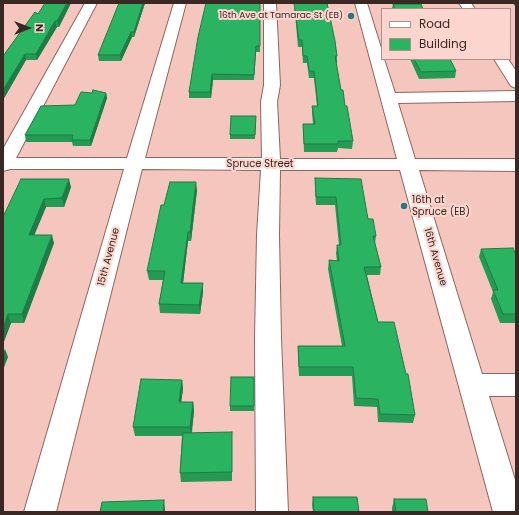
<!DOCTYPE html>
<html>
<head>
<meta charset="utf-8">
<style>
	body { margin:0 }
	#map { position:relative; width:519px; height:515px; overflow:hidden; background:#f5c6bd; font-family:Poppins,sans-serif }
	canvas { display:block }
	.frame { position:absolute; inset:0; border:4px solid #3a2824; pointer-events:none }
	.legend { position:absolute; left:381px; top:8px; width:130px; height:52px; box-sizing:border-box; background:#fcd6ce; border:1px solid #ae908a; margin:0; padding:5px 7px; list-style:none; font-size:12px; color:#3a2824 }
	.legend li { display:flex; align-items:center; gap:8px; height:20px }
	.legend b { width:20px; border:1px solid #ae908a }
	.north { position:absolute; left:8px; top:8px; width:40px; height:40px; -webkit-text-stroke:3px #fcd6ce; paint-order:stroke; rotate:90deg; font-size:11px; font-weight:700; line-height:16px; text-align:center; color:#3a2824 }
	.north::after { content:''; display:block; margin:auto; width:14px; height:18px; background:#3a2824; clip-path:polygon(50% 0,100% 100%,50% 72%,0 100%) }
</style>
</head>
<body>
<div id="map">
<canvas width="519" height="515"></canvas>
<div class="frame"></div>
<ul class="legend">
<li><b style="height:5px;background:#fff"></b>Road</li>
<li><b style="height:11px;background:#2ab361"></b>Building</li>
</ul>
<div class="north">N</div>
</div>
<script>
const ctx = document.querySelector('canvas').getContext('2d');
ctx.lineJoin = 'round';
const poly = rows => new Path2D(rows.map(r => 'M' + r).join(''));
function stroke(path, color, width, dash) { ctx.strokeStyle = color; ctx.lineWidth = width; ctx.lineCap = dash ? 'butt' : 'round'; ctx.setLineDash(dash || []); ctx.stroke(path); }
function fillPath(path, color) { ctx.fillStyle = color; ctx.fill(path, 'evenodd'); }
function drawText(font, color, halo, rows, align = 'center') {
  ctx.font = font + ' Poppins,sans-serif'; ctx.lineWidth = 4; ctx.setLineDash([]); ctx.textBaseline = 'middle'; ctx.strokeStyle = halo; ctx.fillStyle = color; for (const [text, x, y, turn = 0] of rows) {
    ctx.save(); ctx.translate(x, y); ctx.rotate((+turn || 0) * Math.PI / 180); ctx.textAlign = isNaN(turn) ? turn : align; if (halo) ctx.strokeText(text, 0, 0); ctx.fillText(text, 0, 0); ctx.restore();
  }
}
const minor = poly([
	[85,3,97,3,16,158,127,158,174,3,186,3,145,158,262,158,261,102,264,85,264,3,276,3,280,85,277,102,280,159,397,159,355,3,367,3,382,51,382,59,384,59,395,93,516,91,516,101,398,103,415,159,516,159,516,171,419,170,482,374,516,374,516,396,489,396,516,483,516,512,493,512,400,170,280,170,279,235,281,338,288,512,256,512,255,338,257,235,261,170,142,169,56,512,24,512,124,169,10,169,3,171,3,149,85,3],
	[459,3,471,3,475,9,463,9,459,3],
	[494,59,508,59,516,71,516,88,511,86,494,59]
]);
stroke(minor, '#8f665e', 2);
fillPath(minor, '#fff');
fillPath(poly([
	[71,3,59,27,57,27,37,60,26,60,3,100,3,56,38,14],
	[145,3,134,37,132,37,121,61,99,61,98,55],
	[260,3,260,52,256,52,254,80,213,80,211,98,189,98,189,92],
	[294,3,327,3,337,56,337,63,336,63,341,90,345,106,353,141,352,149,338,148,337,152,304,152,303,124,313,124,312,113,312,106,317,106,314,78,309,78,307,63,303,63,302,47,298,47],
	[512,3,516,3,516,7],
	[393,4,423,9,392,9],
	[410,59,450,59,456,71,455,78,419,79],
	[106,93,107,98,91,146,73,146,72,142,26,142,25,135,75,105],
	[256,116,255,139,230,139,230,135],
	[315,178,368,219,376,236,375,243,381,267,380,275,367,275,378,322,415,415,413,423,378,422,377,407,354,406,352,376,299,376,298,355,298,346,342,346,328,269,329,260,337,261,336,253,337,245,339,245,335,205,316,205,315,186],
	[21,179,71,187,64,207,46,207,34,235,54,243,24,323,11,323,3,344],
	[197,190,191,241,188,241,183,283,203,283,203,292,200,314,160,313,159,304,163,280,149,280,147,271,164,205],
	[481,249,516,255,516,323,500,323,491,299,493,292,479,257],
	[254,377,254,411,230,411,230,406],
	[182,380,183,389,181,402,193,402,194,411,192,433,232,441,232,481,181,482,180,473,182,436,135,436,133,427],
	[313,497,359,512,313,512,312,505],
	[394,499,428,512,392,512,392,508]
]), '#249a53');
fillPath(poly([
	[67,3,71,3,59,27,57,21],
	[143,3,145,3,134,37,134,32],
	[55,21,57,27,37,60,36,54],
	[131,32,132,37,121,61,120,55],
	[25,54,26,60,3,100,3,90],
	[212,74,213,80,211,98,210,92],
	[106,93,107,98,91,146,90,140],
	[69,179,71,187,64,207,62,198],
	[196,182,197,190,191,241,190,232],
	[44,199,46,207,31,243,29,235],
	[188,232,188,241,182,292,181,283],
	[52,235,54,243,24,323,22,314],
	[203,283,203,292,200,314,199,305],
	[8,314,11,323,3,344,3,327],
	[5,349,8,357,3,370,3,353],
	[182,380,183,389,180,411,179,402],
	[193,402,194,411,191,436,190,427],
	[164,500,165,509,165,512,163,512]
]), '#1d7d44');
const building = poly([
	[45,3,67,3,57,21,55,21,36,54,25,54,3,90,3,56,35,12,38,14,45,3],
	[119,3,143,3,134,32,131,32,120,55,98,55,119,3],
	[206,3,260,3,260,46,256,46,254,75,212,74,210,92,189,92,198,37,206,3],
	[294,3,327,3,335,41,337,56,335,56,341,90,343,90,345,106,347,106,353,141,338,141,338,144,304,144,303,124,315,124,312,106,318,106,314,71,309,71,307,56,303,56,302,40,299,40,294,3],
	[393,4,421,4,423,9,395,9,393,4],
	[414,59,450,59,456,71,421,72,414,59],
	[93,90,106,93,90,140,72,140,73,135,25,135,41,106,75,105,81,92,92,93,93,90],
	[231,116,256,116,255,135,230,135,231,116],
	[315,178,361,179,368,219,373,219,376,236,373,236,381,267,364,267,378,322,394,322,406,374,408,374,415,415,380,414,378,399,356,398,353,367,299,367,298,346,345,346,329,260,339,261,337,245,341,245,336,197,316,197,315,178],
	[21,179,69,179,62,198,44,199,29,235,52,235,22,314,8,314,3,327,3,217,21,179],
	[170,182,196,182,190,232,188,232,181,283,203,283,199,305,159,304,165,271,147,271,161,205,164,205,170,182],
	[513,248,516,255,516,314,503,314,493,290,498,290,481,249,513,248],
	[231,377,254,377,254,406,230,406,231,377],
	[141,379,182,380,179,402,193,402,190,427,133,427,141,379],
	[232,432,232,472,180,473,183,433,232,432],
	[313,497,357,497,359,512,314,512,313,497],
	[394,499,426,499,428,512,396,512,394,499],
	[164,500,163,512,100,512,102,502,164,500]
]);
fillPath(building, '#2ab361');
stroke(building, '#1d7d44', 1);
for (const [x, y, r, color] of [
	[351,16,4,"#2d7481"],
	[404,206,4,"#2d7481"]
]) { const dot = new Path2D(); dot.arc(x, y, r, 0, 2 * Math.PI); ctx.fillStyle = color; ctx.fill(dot); stroke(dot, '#fcd6ce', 1.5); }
drawText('9px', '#3a2824', '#fcd6ce', [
	["16th Ave at Tamarac St (EB)",343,16]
], 'right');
drawText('10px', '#3a2824', '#fcd6ce', [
	["Spruce Street",260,164],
	["15th Avenue",109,257,-75],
	["16th Avenue",435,257,74]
]);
drawText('10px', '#3a2824', '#fcd6ce', [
	["16th at",412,200],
	["Spruce (EB)",412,212]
], 'left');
</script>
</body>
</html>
